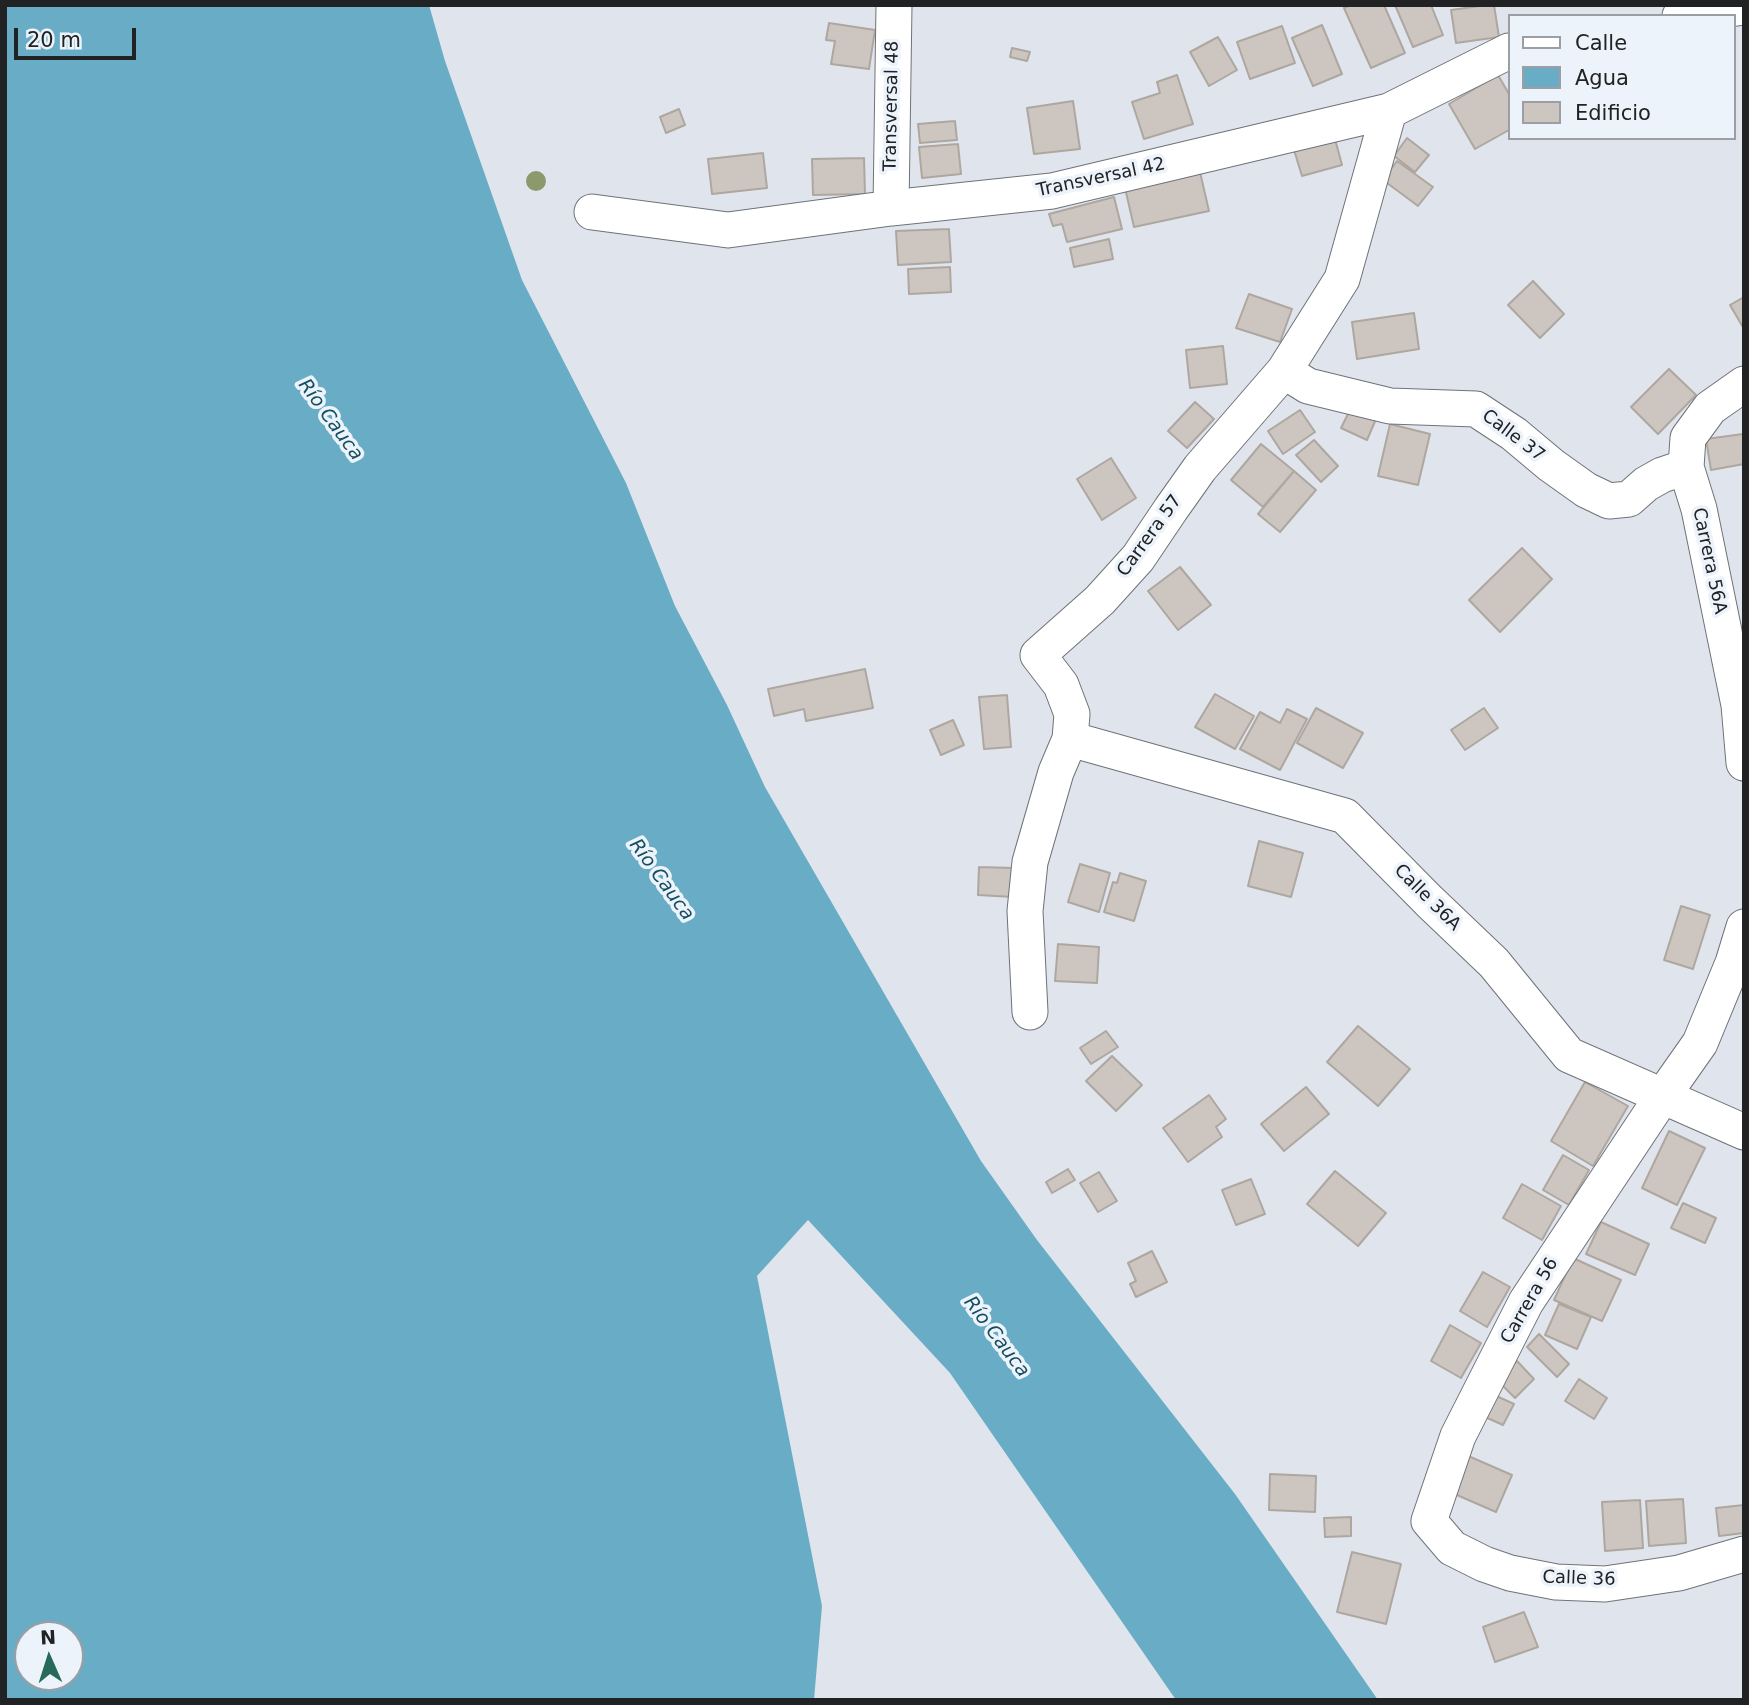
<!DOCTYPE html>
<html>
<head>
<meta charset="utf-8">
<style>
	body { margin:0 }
	#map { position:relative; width:1749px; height:1705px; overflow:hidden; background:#e0e5ed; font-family:"DejaVu Sans",sans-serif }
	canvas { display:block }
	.frame { position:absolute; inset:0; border:7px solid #202224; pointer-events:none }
	.legend { position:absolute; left:1508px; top:14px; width:228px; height:126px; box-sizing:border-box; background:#edf3fa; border:2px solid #9b9fa4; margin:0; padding:9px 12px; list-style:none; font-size:21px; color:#202224 }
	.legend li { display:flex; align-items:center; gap:14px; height:35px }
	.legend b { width:35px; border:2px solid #9b9fa4 }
	.north { position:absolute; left:14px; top:1621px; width:70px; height:70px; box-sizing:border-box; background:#edf3fa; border:2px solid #9b9fa4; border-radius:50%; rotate:357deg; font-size:19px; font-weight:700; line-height:28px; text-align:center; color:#202224 }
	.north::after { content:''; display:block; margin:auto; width:24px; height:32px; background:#276a5b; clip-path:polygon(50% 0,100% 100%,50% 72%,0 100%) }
	.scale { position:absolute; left:14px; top:28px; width:122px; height:32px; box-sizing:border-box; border:4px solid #202224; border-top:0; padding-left:9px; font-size:21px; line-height:24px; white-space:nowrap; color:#202224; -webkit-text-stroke:5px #edf3fa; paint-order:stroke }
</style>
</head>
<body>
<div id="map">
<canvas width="1749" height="1705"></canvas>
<div class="frame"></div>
<ul class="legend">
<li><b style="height:9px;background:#fff"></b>Calle</li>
<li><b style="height:19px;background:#68adc5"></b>Agua</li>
<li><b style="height:19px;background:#cdc6c0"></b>Edificio</li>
</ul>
<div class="north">N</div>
<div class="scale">20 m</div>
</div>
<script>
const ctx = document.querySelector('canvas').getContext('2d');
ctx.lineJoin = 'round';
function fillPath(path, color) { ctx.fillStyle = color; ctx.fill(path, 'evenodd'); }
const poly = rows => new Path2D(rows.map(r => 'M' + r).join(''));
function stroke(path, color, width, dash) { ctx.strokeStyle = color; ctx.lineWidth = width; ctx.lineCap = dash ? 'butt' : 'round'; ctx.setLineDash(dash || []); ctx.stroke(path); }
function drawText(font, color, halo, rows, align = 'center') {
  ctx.font = font + ' "DejaVu Sans",sans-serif'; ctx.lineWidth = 7; ctx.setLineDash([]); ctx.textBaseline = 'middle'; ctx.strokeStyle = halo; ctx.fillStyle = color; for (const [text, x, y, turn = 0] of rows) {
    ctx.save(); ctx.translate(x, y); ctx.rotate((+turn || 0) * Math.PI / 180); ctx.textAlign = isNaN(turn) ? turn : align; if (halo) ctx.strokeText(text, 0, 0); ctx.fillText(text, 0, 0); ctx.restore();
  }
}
fillPath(poly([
	[5,5,429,5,445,61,522,280,626,483,675,606,727,705,765,787,981,1161,1037,1240,1235,1494,1378,1700,1176,1700,950,1373,808,1220,757,1276,822,1606,814,1700,5,1700],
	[28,1635,70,1635,70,1677,28,1677]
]), '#68adc5');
const building = poly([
	[1351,5,1384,5,1405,53,1371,68,1344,8,1351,5],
	[1395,5,1431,5,1443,35,1413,47,1395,5],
	[1487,5,1494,5,1499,37,1456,43,1451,10,1487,5],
	[829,23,875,30,869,69,831,64,835,41,826,40,829,23],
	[1322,25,1342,74,1313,86,1292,38,1322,25],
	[1282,26,1295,63,1250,79,1237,42,1282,26],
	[1218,37,1237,70,1209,86,1190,52,1218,37],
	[1012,48,1030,52,1027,61,1010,57,1012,48],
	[1177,75,1193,124,1144,139,1132,102,1160,93,1157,82,1177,75],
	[1498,75,1509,94,1509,130,1475,149,1449,104,1498,75],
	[1073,101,1080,149,1034,154,1027,108,1073,101],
	[679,109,685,125,666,133,660,117,679,109],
	[955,121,957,140,920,143,918,124,955,121],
	[1407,138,1429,155,1415,172,1394,156,1407,138],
	[1335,139,1342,165,1302,176,1294,150,1335,139],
	[958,144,961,174,922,178,919,147,958,144],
	[763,153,767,188,712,194,708,159,763,153],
	[864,158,865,194,813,195,812,159,864,158],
	[1397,161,1433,187,1418,206,1383,180,1397,161],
	[1200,172,1209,211,1134,227,1125,188,1200,172],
	[1114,197,1122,229,1067,242,1062,224,1053,226,1049,214,1114,197],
	[949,229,951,262,898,265,896,231,949,229],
	[1109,239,1113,259,1074,267,1070,248,1109,239],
	[950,267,951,292,909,294,908,269,950,267],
	[1533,281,1564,314,1540,338,1508,305,1533,281],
	[1249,294,1292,309,1280,342,1236,328,1249,294],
	[1744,297,1744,329,1730,305,1744,297],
	[1414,313,1419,349,1357,359,1352,322,1414,313],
	[1223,346,1227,384,1190,388,1186,350,1223,346],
	[1669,369,1696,395,1658,434,1631,407,1669,369],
	[1195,402,1214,419,1187,448,1168,431,1195,402],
	[1351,408,1376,419,1367,440,1341,428,1351,408],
	[1300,410,1315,432,1283,454,1268,431,1300,410],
	[1390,424,1430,434,1418,485,1378,476,1390,424],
	[1743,434,1744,464,1711,470,1706,439,1743,434],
	[1314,440,1338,466,1321,482,1296,455,1314,440],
	[1261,444,1294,471,1263,507,1231,480,1261,444],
	[1111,458,1136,498,1102,520,1077,479,1111,458],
	[1294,471,1316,490,1280,532,1258,514,1294,471],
	[1522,548,1552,579,1500,632,1469,600,1522,548],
	[1180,567,1211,605,1178,630,1148,591,1180,567],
	[865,669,873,708,806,721,804,709,774,716,768,689,865,669],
	[1215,694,1254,716,1235,749,1195,727,1215,694],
	[1007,695,1011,747,984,749,979,697,1007,695],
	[1316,708,1363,733,1343,768,1297,743,1316,708],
	[1484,708,1498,728,1465,750,1451,730,1484,708],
	[1287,709,1307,719,1280,770,1240,749,1260,712,1280,723,1287,709],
	[953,720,964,745,941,755,930,730,953,720],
	[1259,841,1303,853,1291,897,1248,886,1259,841],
	[1080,864,1110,873,1099,912,1068,902,1080,864],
	[979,867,1014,868,1013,897,978,895,979,867],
	[1120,873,1146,881,1134,921,1104,912,1113,882,1117,883,1120,873],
	[1681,906,1710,915,1693,969,1664,960,1681,906],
	[1058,944,1099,947,1097,983,1055,981,1058,944],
	[1358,1026,1410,1069,1378,1106,1327,1062,1358,1026],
	[1106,1031,1118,1047,1091,1064,1080,1048,1106,1031],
	[1112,1056,1142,1085,1116,1111,1086,1081,1112,1056],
	[1585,1082,1628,1106,1593,1166,1551,1141,1585,1082],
	[1306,1087,1329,1114,1284,1151,1261,1124,1306,1087],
	[1209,1095,1226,1119,1216,1127,1222,1137,1188,1162,1163,1128,1209,1095],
	[1669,1131,1705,1148,1677,1205,1642,1188,1669,1131],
	[1563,1155,1589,1170,1569,1205,1543,1190,1563,1155],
	[1068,1169,1075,1180,1052,1193,1046,1182,1068,1169],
	[1335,1171,1386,1213,1358,1246,1307,1204,1335,1171],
	[1099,1172,1117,1201,1098,1212,1080,1183,1099,1172],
	[1251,1179,1265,1214,1236,1225,1222,1190,1251,1179],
	[1522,1184,1561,1206,1542,1240,1503,1218,1522,1184],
	[1683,1203,1716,1218,1705,1243,1671,1228,1683,1203],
	[1601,1222,1649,1244,1635,1275,1586,1254,1601,1222],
	[1152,1251,1167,1282,1136,1297,1130,1284,1136,1281,1128,1263,1152,1251],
	[1573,1258,1621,1280,1602,1321,1554,1300,1573,1258],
	[1483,1272,1510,1287,1487,1327,1460,1311,1483,1272],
	[1559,1304,1591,1317,1577,1349,1545,1335,1559,1304],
	[1450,1325,1481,1343,1461,1378,1431,1361,1450,1325],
	[1539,1334,1569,1364,1557,1377,1527,1347,1539,1334],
	[1517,1361,1534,1379,1515,1398,1497,1380,1517,1361],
	[1579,1379,1607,1398,1594,1419,1565,1401,1579,1379],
	[1492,1394,1514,1404,1503,1425,1483,1416,1492,1394],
	[1466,1455,1512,1475,1496,1512,1450,1492,1466,1455],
	[1270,1474,1316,1476,1315,1512,1269,1510,1270,1474],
	[1683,1499,1686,1543,1649,1546,1646,1501,1683,1499],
	[1640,1500,1643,1548,1605,1551,1602,1502,1640,1500],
	[1744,1505,1744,1533,1719,1536,1716,1508,1744,1505],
	[1351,1517,1351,1536,1325,1537,1324,1518,1351,1517],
	[1352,1552,1401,1564,1386,1624,1337,1612,1352,1552],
	[1524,1612,1538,1647,1495,1662,1483,1627,1524,1612]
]);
fillPath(building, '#cdc6c0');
stroke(building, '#ada7a0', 2);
const street = poly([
	[1680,16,1744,7],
	[891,208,894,5],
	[592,212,728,230,891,208,1052,191,1389,111,1509,51],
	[1284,371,1308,386,1390,406,1476,409,1514,434,1551,465,1586,490,1609,501,1629,499,1646,484,1662,475,1686,467],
	[1744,384,1710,408,1688,438,1686,467,1699,509,1739,705,1744,763],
	[1070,739,1345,816,1429,901,1494,963,1569,1055,1744,1132],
	[1744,927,1733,963,1700,1043,1662,1097,1526,1302,1458,1436,1429,1521,1452,1548,1484,1564,1510,1573,1556,1582,1605,1584,1679,1573,1744,1554],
	[1030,1012,1025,911,1030,862,1056,772,1070,739,1072,714,1061,685,1038,655,1100,600,1138,558,1171,509,1200,468,1284,371,1342,279,1389,111]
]);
stroke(street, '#6e7379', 37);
stroke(street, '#fff', 35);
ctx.fillStyle = '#8b996b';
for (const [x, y] of [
	[536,181]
]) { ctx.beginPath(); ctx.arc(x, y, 10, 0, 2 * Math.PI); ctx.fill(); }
drawText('18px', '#202224', '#edf3fa', [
	["Transversal 48",892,106,-89],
	["Transversal 42",1101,178,-12],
	["Calle 37",1513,436,37],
	["Carrera 57",1150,536,-54],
	["Carrera 56A",1709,561,78],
	["Calle 36A",1427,898,45],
	["Carrera 56",1530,1301,-60],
	["Calle 36",1579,1579,2]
]);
drawText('italic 19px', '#144e60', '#edf3fa', [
	["Río Cauca",330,420,54],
	["Río Cauca",661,880,54],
	["Río Cauca",996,1337,53]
]);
</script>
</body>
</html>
